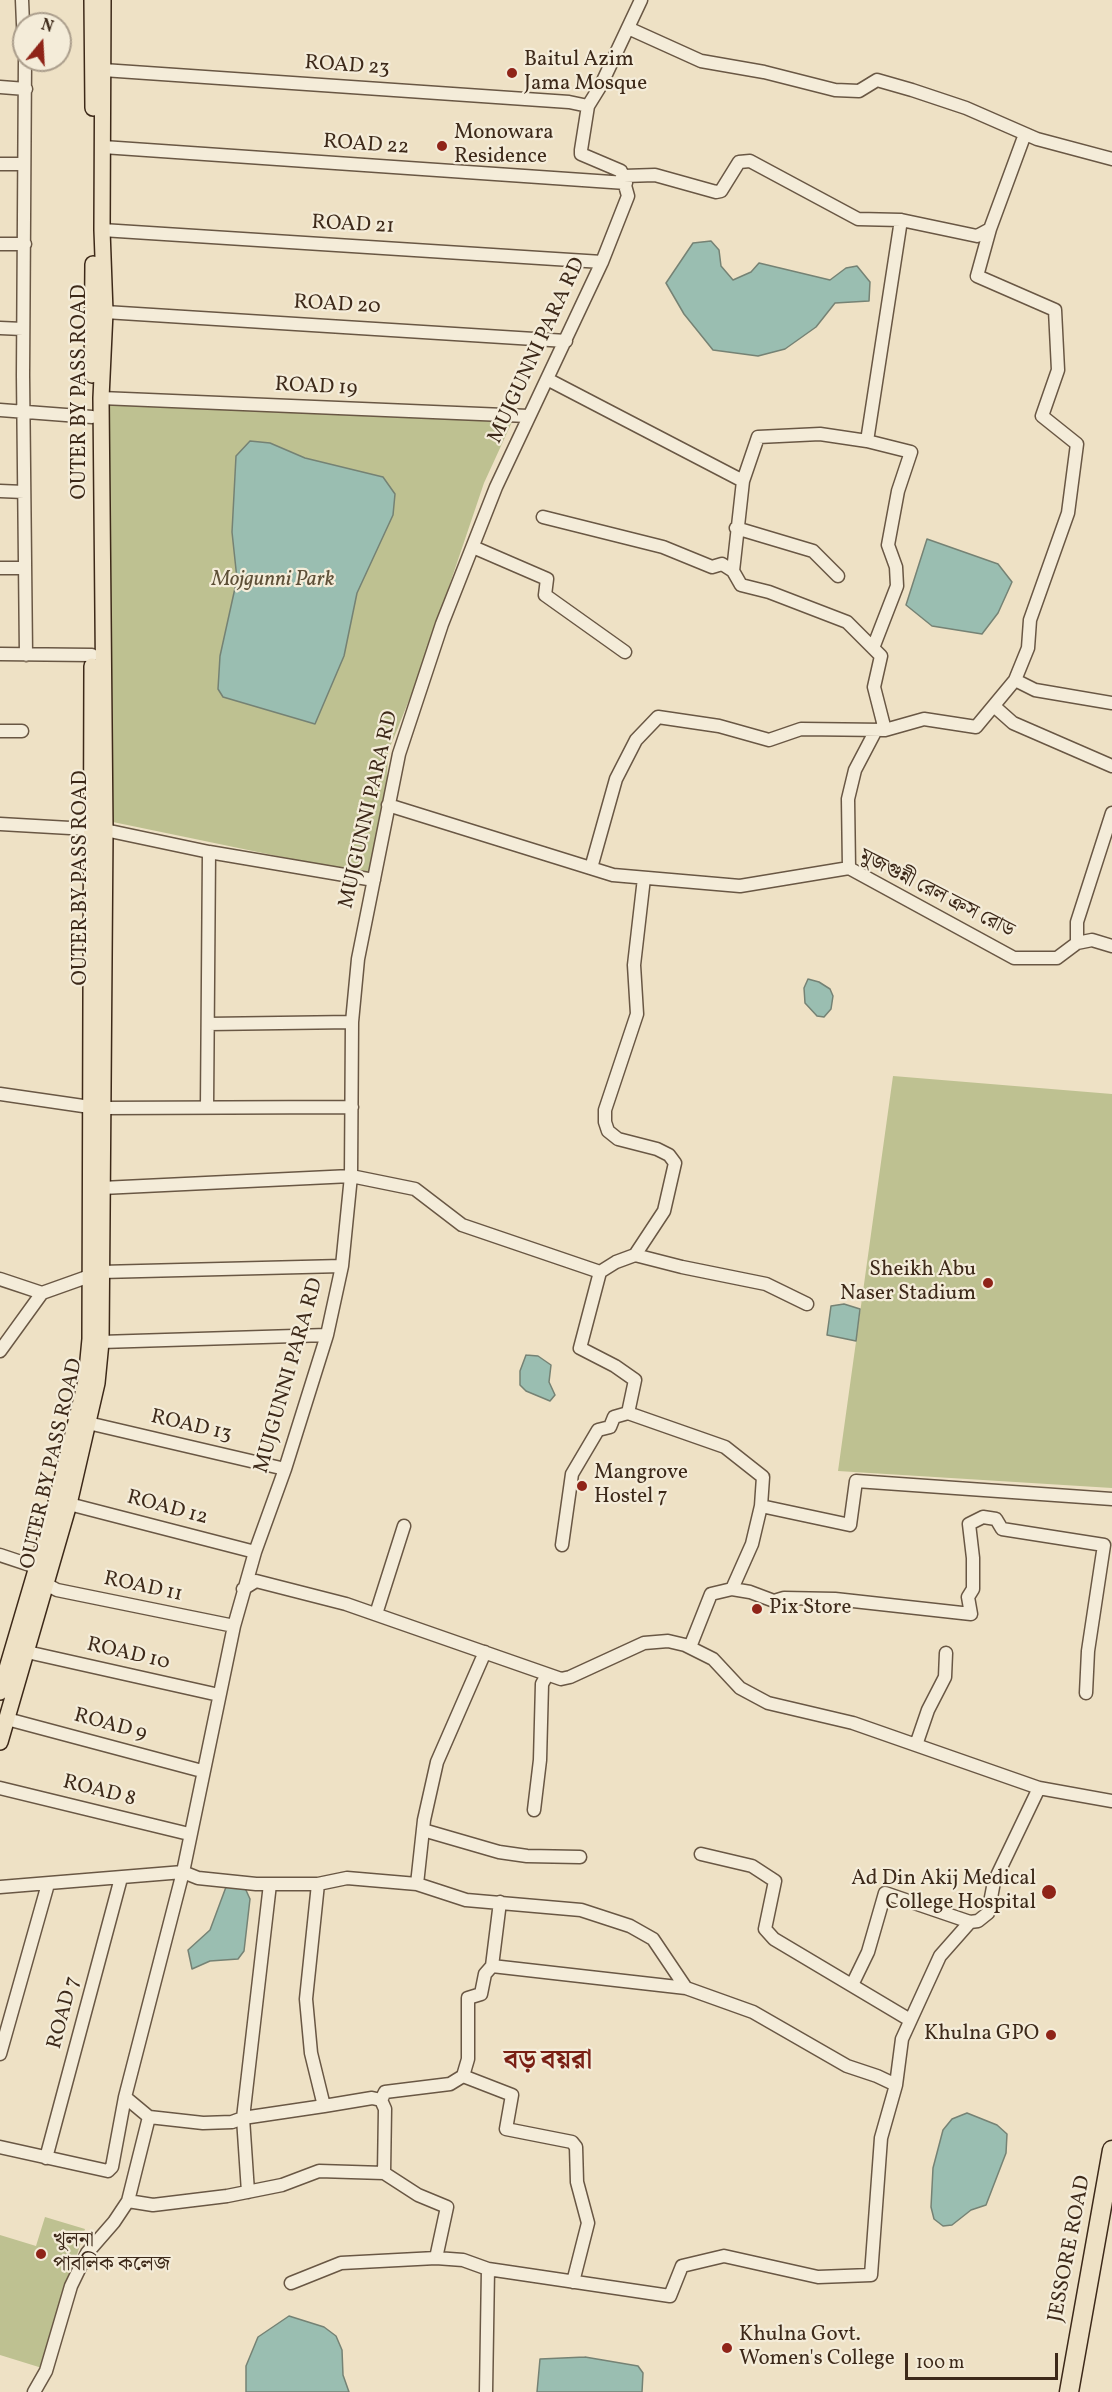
<!DOCTYPE html>
<html>
<head>
<meta charset="utf-8">
<style>
	body { margin:0 }
	#map { position:relative; width:1112px; height:2392px; overflow:hidden; background:#eee1c5; font-family:Vollkorn,serif }
	canvas { display:block }
	.north { position:absolute; left:12px; top:12px; width:60px; height:60px; box-sizing:border-box; background:#f4ecd9; border:2px solid #ab9e8c; border-radius:50%; rotate:18deg; font-size:16px; font-weight:700; line-height:24px; text-align:center; color:#3d2919 }
	.north::after { content:''; display:block; margin:auto; width:21px; height:27px; background:#8f2418; clip-path:polygon(50% 0,100% 100%,50% 72%,0 100%) }
	.scale { position:absolute; left:905px; top:2353px; width:153px; height:27px; box-sizing:border-box; border:3px solid #3d2919; border-top:0; padding-left:8px; font-size:18px; line-height:21px; white-space:nowrap; color:#3d2919; -webkit-text-stroke:4px #f4ecd9; paint-order:stroke }
</style>
</head>
<body>
<div id="map">
<canvas width="1112" height="2392"></canvas>
<div class="north">N</div>
<div class="scale">100 m</div>
</div>
<script>
const ctx = document.querySelector('canvas').getContext('2d');
ctx.lineJoin = 'round';
function fillPath(path, color) { ctx.fillStyle = color; ctx.fill(path, 'evenodd'); }
const poly = rows => new Path2D(rows.map(r => 'M' + r).join(''));
function stroke(path, color, width, dash) { ctx.strokeStyle = color; ctx.lineWidth = width; ctx.lineCap = dash ? 'butt' : 'round'; ctx.setLineDash(dash || []); ctx.stroke(path); }
function drawText(font, color, halo, rows, align = 'center') {
  ctx.font = font + ' Vollkorn,"Noto Serif Bengali",serif'; ctx.lineWidth = 4.5; ctx.setLineDash([]); ctx.textBaseline = 'middle'; ctx.strokeStyle = halo; ctx.fillStyle = color; for (const [text, x, y, turn = 0] of rows) {
    ctx.save(); ctx.translate(x, y); ctx.rotate((+turn || 0) * Math.PI / 180); ctx.textAlign = isNaN(turn) ? turn : align; if (halo) ctx.strokeText(text, 0, 0); ctx.fillText(text, 0, 0); ctx.restore();
  }
}
fillPath(poly([
	[104,402,512,422,484,483,418,678,388,752,386,805,369,875,108,821],
	[893,1076,1112,1094,1112,1488,838,1471],
	[45,2217,85,2229,42,2368,0,2355,0,2235,36,2246]
]), '#bec191');
const water = poly([
	[711,241,719,250,721,266,733,280,751,272,759,263,830,280,846,268,857,266,870,282,869,301,835,303,816,327,785,349,758,356,713,350,684,314,666,283,693,243,711,241],
	[250,441,270,443,305,458,383,477,395,494,393,515,357,593,344,656,315,724,223,697,218,689,220,656,237,579,232,532,236,456,250,441],
	[927,539,998,564,1012,582,998,613,982,634,932,626,906,605,927,539],
	[808,979,819,982,830,989,833,996,831,1009,824,1017,817,1016,805,1003,804,988,808,979],
	[844,1304,860,1309,856,1341,827,1335,831,1306,844,1304],
	[526,1355,538,1356,551,1365,549,1382,555,1395,550,1401,526,1391,520,1385,520,1371,526,1355],
	[226,1887,245,1888,250,1899,244,1951,238,1959,210,1961,192,1969,188,1950,210,1930,226,1887],
	[967,2113,997,2125,1007,2134,1006,2153,986,2205,971,2210,952,2225,943,2226,934,2219,931,2207,933,2168,943,2130,952,2119,967,2113],
	[289,2316,324,2327,336,2336,342,2350,343,2375,349,2392,246,2392,246,2366,258,2337,289,2316],
	[585,2357,638,2366,643,2373,642,2392,537,2392,540,2359,585,2357]
]);
fillPath(water, '#9abeb1');
stroke(water, '#758274', 1.5);
const minor = poly([
	[22,0,24,48],
	[628,28,701,61,764,72,835,90,859,91,877,80,912,90,966,108,1037,139,1112,159],
	[25,60,23,375,26,655],
	[103,70,569,102,588,106],
	[0,87,26,89],
	[103,147,626,183],
	[0,164,24,164],
	[624,176,655,175,716,192,721,191,739,162,750,161,858,219,901,220,977,236,990,229,1025,134],
	[102,230,602,262],
	[0,244,25,244],
	[105,312,566,341],
	[0,328,23,329],
	[547,379,743,481,733,571],
	[101,398,528,416],
	[0,410,92,417],
	[743,481,758,437,820,434,867,441],
	[0,491,24,492],
	[543,517,663,547,712,567,722,564,733,571,741,585,769,592,847,622,881,656,874,687,885,730],
	[736,528,813,551,838,576],
	[473,547,547,579,545,595,625,652],
	[0,568,23,568],
	[873,648,897,586,896,567,888,545,898,491,911,452,867,441,901,220],
	[0,654,92,655],
	[1015,680,1035,690,1112,703],
	[995,707,1013,723,1112,766],
	[0,731,22,731],
	[388,805,613,875,740,886,849,868,1014,958,1057,958,1077,943,1092,940,1112,946],
	[0,824,105,830,209,852,374,880],
	[591,868,616,779,636,740,658,717,719,726,769,740,801,729,885,730,924,719,976,727,1015,680,1028,648,1030,620,1068,513,1077,444,1042,416,1058,370,1055,310,977,276,990,229],
	[849,868,848,799,855,770,876,730],
	[1077,943,1077,922,1112,813],
	[208,1024,352,1022],
	[0,1094,90,1107],
	[207,1107,209,852],
	[102,1108,352,1107],
	[102,1188,351,1176,415,1189,462,1225,600,1272,580,1348,615,1366,635,1380,628,1413,725,1447,763,1477,761,1506,850,1525,856,1481,1112,1499],
	[635,1255,664,1211,675,1163,669,1155,657,1149,618,1139,608,1131,605,1122,605,1110,637,1014,634,965,644,878],
	[600,1272,616,1262,635,1255,682,1267,766,1284,807,1304],
	[0,1279,42,1293,101,1272,342,1266],
	[101,1342,327,1335],
	[0,1351,42,1293],
	[88,1423,285,1469],
	[69,1504,255,1552],
	[761,1506,752,1544,732,1589,750,1592,774,1601,784,1598,835,1599,971,1614,968,1597,973,1589,973,1558,969,1524,983,1517,996,1519,1002,1529,1104,1545,1088,1651,1086,1693],
	[562,1545,572,1474,598,1430,610,1427,614,1417,628,1413],
	[0,1555,39,1568],
	[46,1584,57,1590,234,1626],
	[243,1589,256,1581,346,1604,561,1679,570,1677,644,1643,668,1641,685,1645,713,1659,740,1688,768,1703,853,1723,1039,1788,1112,1801],
	[376,1614,404,1526],
	[690,1647,711,1594,732,1589],
	[27,1652,219,1695],
	[7,1719,202,1771],
	[916,1745,928,1710,945,1677,946,1653],
	[0,1788,189,1834],
	[534,1810,540,1760,542,1684,547,1675],
	[423,1830,499,1852,527,1856,580,1857],
	[701,1854,752,1866,775,1881,765,1929,774,1939,910,2020],
	[318,1884,306,1999,311,2053,324,2106,372,2098,381,2100,385,2109,384,2173],
	[417,1884,424,1820,437,1762,485,1652],
	[0,1887,183,1872,198,1878,256,1884,318,1884,347,1878,417,1884,466,1900,581,1910,630,1926,653,1939,686,1988,753,2012,847,2066,877,2076,896,2085],
	[492,1966,686,1988],
	[852,1985,868,1952,885,1893,970,1922],
	[0,2054,48,1884],
	[463,2076,512,2095,506,2129,572,2142,576,2147,577,2182,588,2223,573,2282],
	[381,2100,385,2092,450,2084,463,2076,468,2059,468,1998,481,1994,485,1974,492,1966,500,1902],
	[149,2117,203,2123,232,2122,243,2118,324,2106],
	[0,2147,108,2171,112,2167,125,2097,183,1872,234,1626,255,1552,285,1469,327,1335,342,1266,351,1176,352,1022,358,959,399,754,442,624,496,487,602,262,628,196,621,171,581,154,581,150,588,106,601,85,641,0],
	[46,2158,121,1878],
	[248,2192,243,2118,270,1884],
	[128,2201,153,2205,227,2196,282,2185,319,2171,384,2173,418,2195,447,2207,436,2258,463,2260,488,2269,670,2296,682,2266,724,2256,818,2277,871,2275,881,2138,896,2085,902,2039,940,1956,970,1922,978,1921,988,1913,994,1882,1039,1788],
	[291,2283,341,2263,436,2258],
	[34,2392,46,2371,71,2286,87,2253,114,2222,128,2201,149,2117,125,2097],
	[486,2392,488,2269]
]);
const major = poly([
	[92,0,93,108],
	[92,375,93,264],
	[0,1692,57,1499,86,1381,90,1339,92,666],
	[0,1742,69,1504,97,1383,101,1342,105,830,101,398,105,312,102,230,103,0]
]);
const highway = poly([
	[1069,2392,1112,2150]
]);
stroke(minor, '#695744', 15);
stroke(major, '#3d2919', 18);
stroke(highway, '#3d2919', 21);
stroke(minor, '#f4ecd9', 12);
stroke(major, '#eee1c5', 15);
stroke(highway, '#eee1c5', 18);
for (const [x, y, r, color] of [
	[512,73,6,"#8f2418"],
	[442,146,6,"#8f2418"],
	[988,1283,6,"#8f2418"],
	[582,1486,6,"#8f2418"],
	[757,1609,6,"#8f2418"],
	[1049,1892,8,"#8f2418"],
	[1051,2035,6,"#8f2418"],
	[41,2254,6,"#8f2418"],
	[727,2348,6,"#8f2418"]
]) { const dot = new Path2D(); dot.arc(x, y, r, 0, 2 * Math.PI); ctx.fillStyle = color; ctx.fill(dot); stroke(dot, '#f4ecd9', 2); }
drawText('21px', '#3d2919', '#f4ecd9', [
	["Baitul Azim",524,61],
	["Jama Mosque",524,85],
	["Monowara",454,134],
	["Residence",454,158],
	["Sheikh Abu",976,1271,"right"],
	["Naser Stadium",976,1295,"right"],
	["Mangrove",594,1474],
	["Hostel 7",594,1498],
	["Pix Store",769,1609],
	["Ad Din Akij Medical",1036,1880,"right"],
	["College Hospital",1036,1904,"right"],
	["Khulna GPO",1039,2035,"right"],
	["খুলনা",53,2242],
	["পাবলিক কলেজ",53,2266],
	["Khulna Govt.",739,2336],
	["Women's College",739,2360]
], 'left');
drawText('21px', '#3d2919', '#f4ecd9', [
	["ROAD 23",347,67,4],
	["ROAD 22",366,146,4],
	["ROAD 21",353,226,3],
	["ROAD 20",337,306,3],
	["MUJGUNNI PARA RD",538,351,-65],
	["ROAD 19",316,388,3],
	["OUTER BY PASS ROAD",81,392,-90],
	["MUJGUNNI PARA RD",370,810,-77],
	["OUTER BY PASS ROAD",82,878,-90],
	["মুজগুন্নী রেল ক্রস রোড",936,895,27],
	["MUJGUNNI PARA RD",290,1376,-74],
	["ROAD 13",191,1427,13],
	["OUTER BY PASS ROAD",53,1464,-77],
	["ROAD 12",167,1509,15],
	["ROAD 11",143,1588,12],
	["ROAD 10",128,1655,13],
	["ROAD 9",110,1726,15],
	["ROAD 8",99,1792,14],
	["ROAD 7",65,2013,-75],
	["JESSORE ROAD",1071,2249,-79]
]);
drawText('italic 21px', '#5d4f37', '#f4ecd9', [
	["Mojgunni Park",273,581]
]);
drawText('bold 27px', '#7a1f14', '#f4ecd9', [
	["বড় বয়রা",548,2063]
]);
</script>
</body>
</html>
